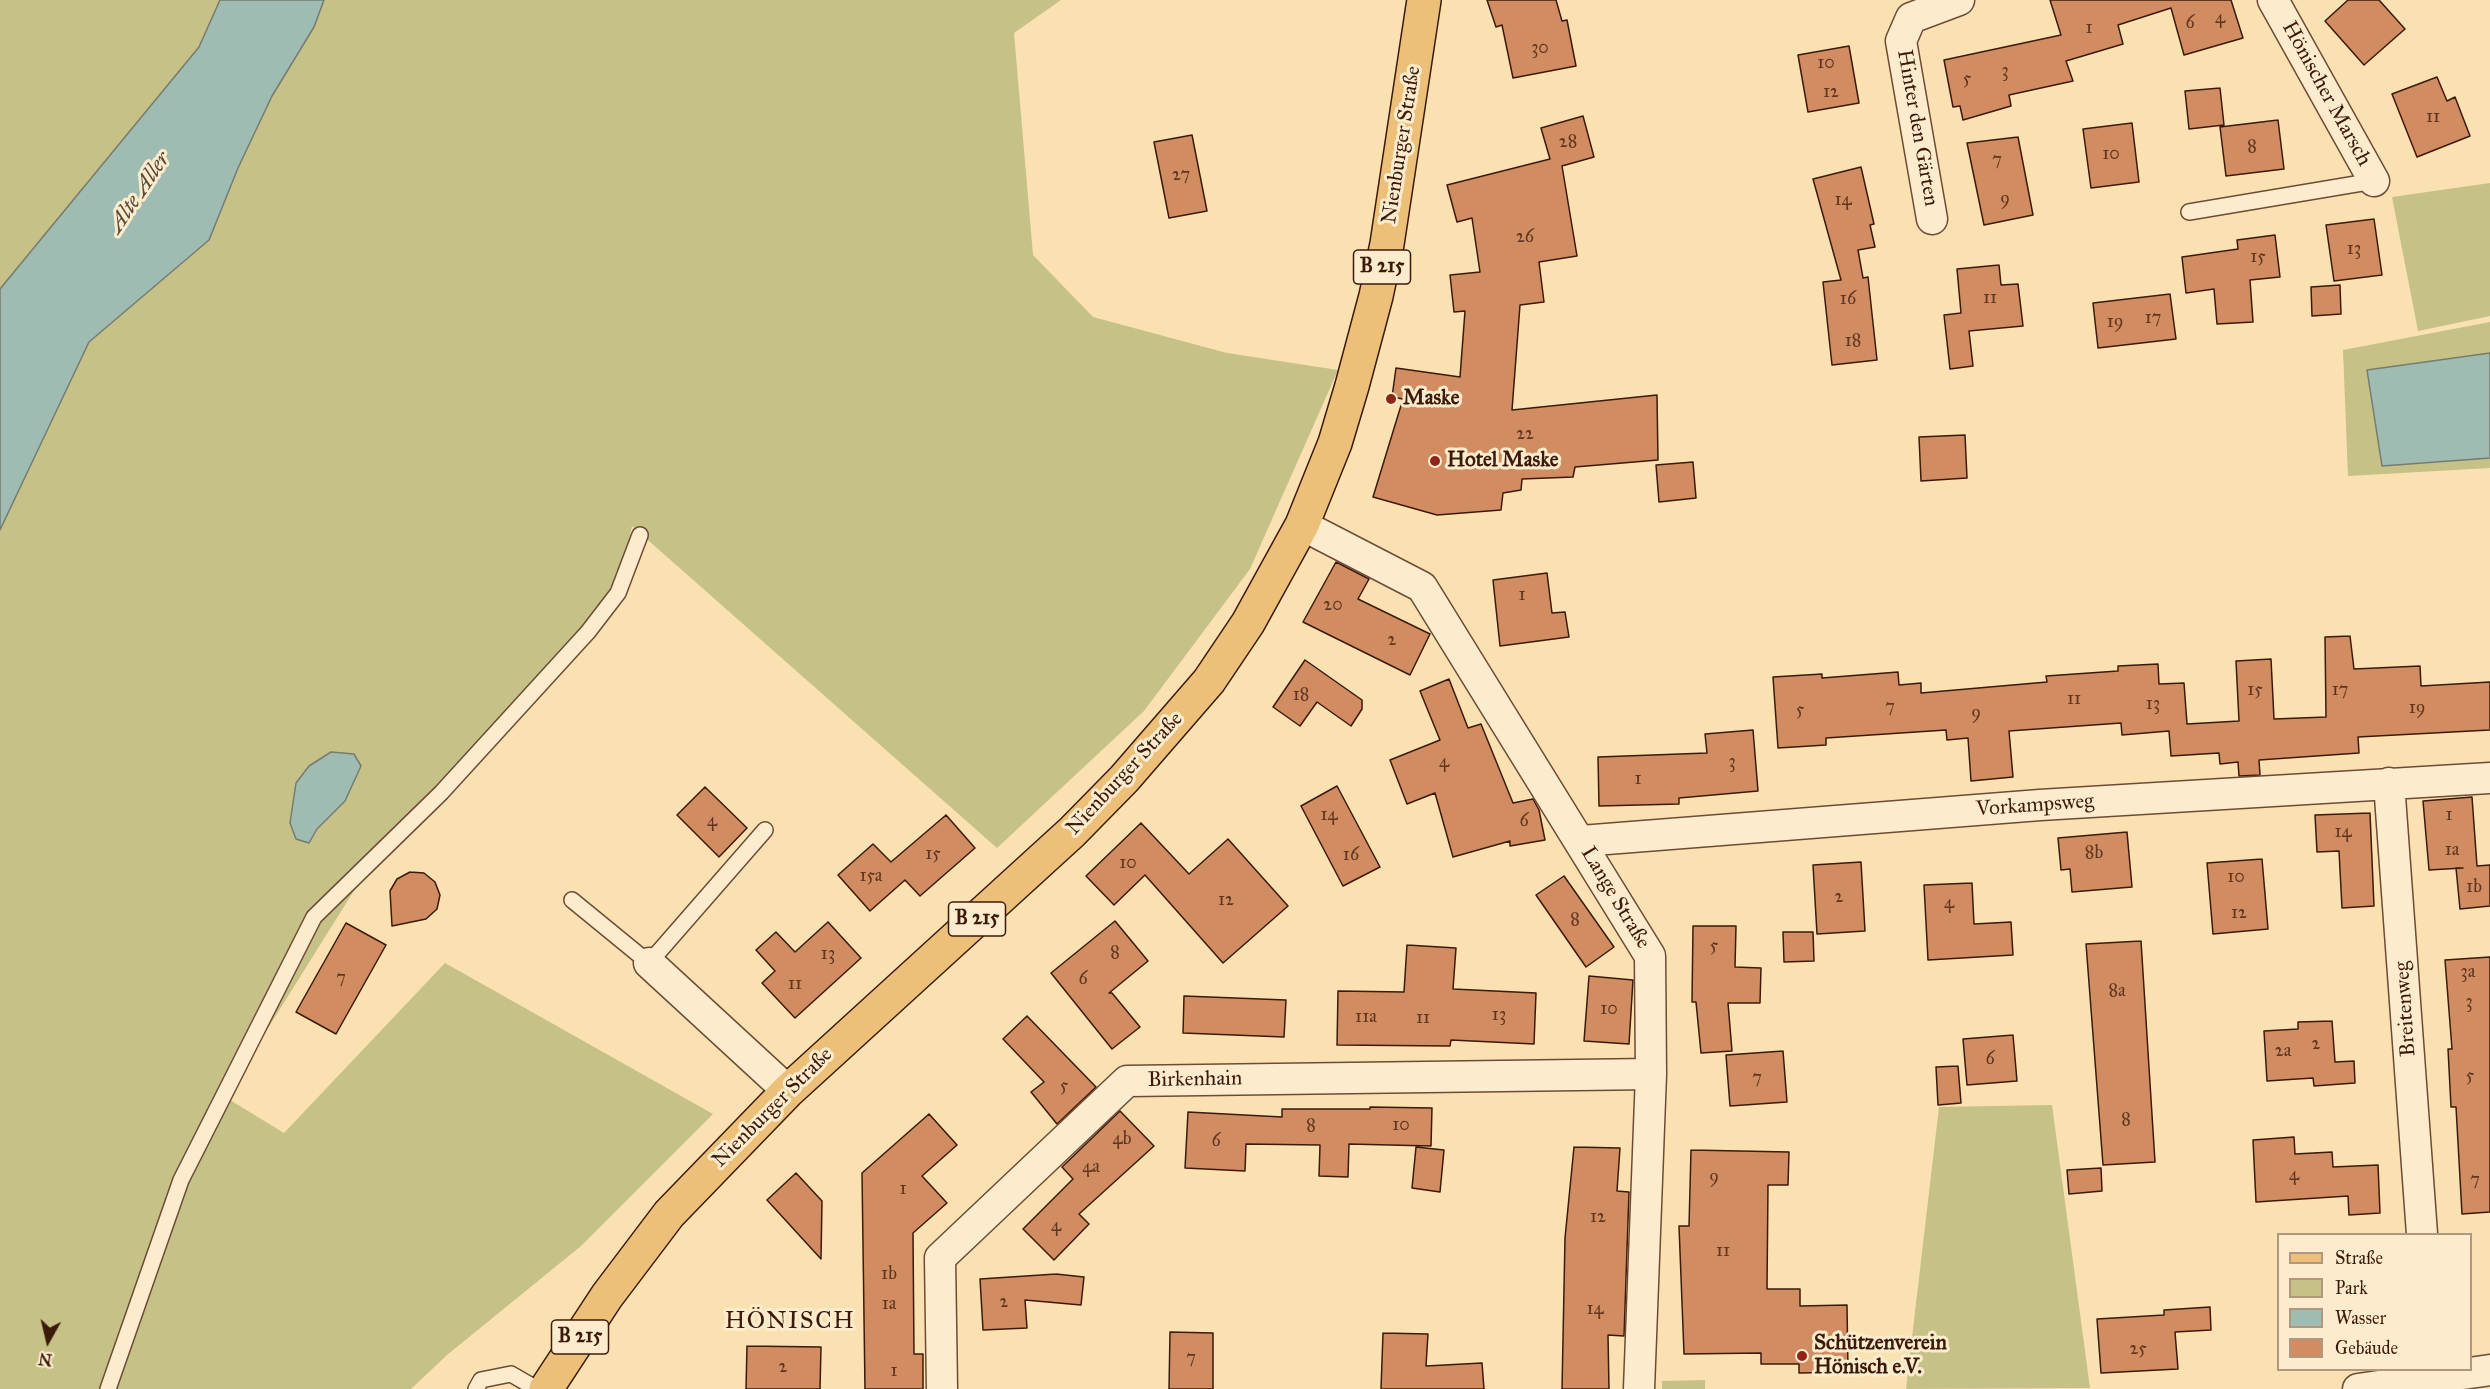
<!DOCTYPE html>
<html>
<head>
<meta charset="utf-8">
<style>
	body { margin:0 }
	#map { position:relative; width:2490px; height:1389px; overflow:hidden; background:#fae1b2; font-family:"IM FELL Great Primer",serif }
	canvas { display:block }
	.legend { position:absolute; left:2277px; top:1233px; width:195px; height:138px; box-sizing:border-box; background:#fceccd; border:2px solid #af987f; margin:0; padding:8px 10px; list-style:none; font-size:18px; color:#3c1a0b }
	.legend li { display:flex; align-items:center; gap:12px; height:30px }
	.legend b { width:30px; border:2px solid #af987f }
	.north { position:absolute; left:18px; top:1311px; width:60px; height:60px; -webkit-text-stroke:4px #fceccd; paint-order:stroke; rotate:188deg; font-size:16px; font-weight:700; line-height:24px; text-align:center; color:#3c1a0b }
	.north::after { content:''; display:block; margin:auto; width:21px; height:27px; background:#3c1a0b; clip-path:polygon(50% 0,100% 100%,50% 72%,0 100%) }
</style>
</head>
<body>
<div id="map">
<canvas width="2490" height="1389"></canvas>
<ul class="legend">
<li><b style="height:8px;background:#edc079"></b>Straße</li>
<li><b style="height:16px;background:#c6c187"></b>Park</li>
<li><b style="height:16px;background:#9fbcb3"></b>Wasser</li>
<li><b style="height:16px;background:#d18c61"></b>Gebäude</li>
</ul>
<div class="north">N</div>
</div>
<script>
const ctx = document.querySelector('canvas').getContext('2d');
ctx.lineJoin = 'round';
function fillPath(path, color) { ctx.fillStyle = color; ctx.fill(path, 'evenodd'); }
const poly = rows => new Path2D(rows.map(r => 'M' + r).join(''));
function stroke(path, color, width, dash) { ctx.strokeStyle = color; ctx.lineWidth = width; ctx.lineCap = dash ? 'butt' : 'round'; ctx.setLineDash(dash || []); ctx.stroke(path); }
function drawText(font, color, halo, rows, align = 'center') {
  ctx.font = font + ' "IM FELL Great Primer",serif'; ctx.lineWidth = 6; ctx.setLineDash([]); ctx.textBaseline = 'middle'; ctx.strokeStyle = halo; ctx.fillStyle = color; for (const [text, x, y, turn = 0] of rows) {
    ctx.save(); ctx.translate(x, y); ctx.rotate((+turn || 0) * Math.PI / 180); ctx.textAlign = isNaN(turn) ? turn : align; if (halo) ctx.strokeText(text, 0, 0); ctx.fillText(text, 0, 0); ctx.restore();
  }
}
fillPath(poly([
	[0,0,1061,0,1014,33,1033,255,1093,317,1227,353,1338,370,1250,569,1144,711,997,848,632,526,618,594,567,656,355,889,225,1097,284,1133,445,963,713,1114,581,1246,447,1355,411,1389,0,1389],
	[2490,183,2490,316,2418,331,2392,197],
	[2490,322,2490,353,2367,370,2382,466,2490,458,2490,468,2348,476,2343,350],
	[2052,1105,2090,1388,1906,1389,1939,1107],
	[1705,1380,1705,1389,1662,1389,1662,1381]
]), '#c6c187');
const water = poly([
	[220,0,324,0,314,27,272,96,238,168,209,240,89,342,0,530,0,289,199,47,220,0],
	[2490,353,2490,458,2382,466,2367,370,2490,353],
	[331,752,354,754,361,766,345,801,317,829,309,843,296,839,290,823,296,783,309,766,331,752]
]);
fillPath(water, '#9fbcb3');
stroke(water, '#777b70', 1.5);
const building = poly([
	[1487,0,1556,0,1562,21,1567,20,1576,66,1513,78,1502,25,1496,27,1487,0],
	[2050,0,2231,0,2243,38,2184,55,2171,8,2118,25,2123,44,2066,61,2073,81,2009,95,2011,106,1963,120,1960,106,1953,107,1944,60,2061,35,2050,0],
	[2348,0,2379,0,2405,29,2364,65,2325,21,2348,0],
	[1849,46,1859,103,1808,112,1798,55,1849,46],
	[2437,77,2447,101,2455,97,2470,136,2417,157,2392,94,2437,77],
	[2220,88,2224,125,2189,129,2185,91,2220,88],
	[1583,116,1594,157,1562,166,1577,256,1539,262,1544,302,1520,305,1512,410,1657,395,1658,460,1575,467,1573,477,1522,479,1521,490,1503,493,1501,510,1437,515,1373,497,1403,399,1392,397,1396,368,1460,377,1465,311,1454,312,1450,275,1480,272,1472,218,1457,222,1447,185,1550,159,1541,128,1583,116],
	[2278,120,2284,169,2226,176,2220,127,2278,120],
	[2132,123,2139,182,2091,188,2083,129,2132,123],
	[1192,135,1207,211,1169,218,1154,142,1192,135],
	[2018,137,2033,215,1984,225,1967,143,2018,137],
	[1861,167,1874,224,1870,225,1875,247,1858,250,1863,278,1868,277,1877,360,1832,365,1823,282,1841,280,1813,179,1861,167],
	[2374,219,2382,275,2334,281,2326,225,2374,219],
	[2275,235,2280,277,2250,280,2253,322,2217,324,2214,289,2186,293,2182,257,2238,249,2237,240,2275,235],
	[1999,265,2001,285,2018,284,2023,326,1969,331,1973,366,1950,369,1944,315,1961,313,1957,269,1999,265],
	[2340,285,2341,314,2312,316,2311,287,2340,285],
	[2170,294,2176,339,2098,348,2093,303,2170,294],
	[1965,435,1967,478,1921,481,1919,437,1965,435],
	[1693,462,1696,498,1659,502,1656,465,1693,462],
	[1336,562,1369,579,1358,599,1430,634,1410,675,1303,622,1336,562],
	[1547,573,1552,613,1565,612,1569,637,1500,646,1493,580,1547,573],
	[2350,636,2354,669,2420,666,2421,686,2490,682,2490,730,2358,737,2359,753,2259,760,2260,775,2239,776,2238,762,2220,764,2219,753,2171,756,2169,731,2122,735,2121,723,2009,731,2013,777,1971,781,1968,738,1947,740,1946,730,1826,738,1826,745,1778,748,1773,677,1822,674,1822,678,1898,672,1899,685,1921,683,1921,693,2047,682,2046,676,2118,671,2118,666,2158,664,2159,684,2184,683,2187,724,2239,721,2236,661,2271,659,2274,719,2326,717,2325,637,2350,636],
	[1305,660,1362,700,1362,709,1351,726,1317,702,1300,726,1273,707,1305,660],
	[1449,679,1468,728,1481,724,1513,803,1533,799,1539,810,1545,840,1510,846,1510,841,1453,857,1435,793,1407,804,1390,760,1440,740,1420,691,1449,679],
	[1753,730,1758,791,1679,798,1679,804,1599,806,1598,757,1707,753,1705,734,1753,730],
	[1337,786,1380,867,1343,886,1301,806,1337,786],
	[705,787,747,828,719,857,677,815,705,787],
	[2472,797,2477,866,2490,865,2490,906,2460,909,2456,868,2463,868,2429,870,2423,801,2472,797],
	[2370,813,2374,906,2342,908,2339,851,2317,852,2315,815,2370,813],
	[946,815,975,848,920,896,905,880,870,911,838,875,873,844,891,862,946,815],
	[1141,823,1189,874,1228,839,1288,906,1223,963,1145,875,1114,905,1086,876,1141,823],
	[2127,832,2132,887,2072,892,2070,869,2061,870,2058,838,2127,832],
	[2262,859,2268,929,2213,934,2207,863,2262,859],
	[1861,862,1865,931,1817,934,1813,865,1861,862],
	[410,872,424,873,435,882,440,895,437,909,426,919,392,926,390,891,397,879,410,872],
	[1564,876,1614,947,1586,967,1536,895,1564,876],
	[1972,883,1974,924,2011,922,2013,955,1928,960,1924,885,1972,883],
	[1115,921,1148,961,1109,993,1112,993,1140,1027,1112,1049,1051,973,1115,921],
	[828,922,861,958,795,1018,762,983,775,971,756,950,776,932,795,952,828,922],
	[346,923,386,945,336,1034,296,1012,346,923],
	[1693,926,1736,926,1735,967,1761,968,1760,1003,1728,1003,1732,1051,1701,1053,1696,1002,1692,1002,1693,926],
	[1783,932,1813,932,1814,961,1784,962,1783,932],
	[2141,941,2155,1162,2103,1165,2086,944,2141,941],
	[1407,945,1456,948,1453,989,1536,993,1534,1044,1451,1040,1450,1046,1337,1045,1338,991,1404,992,1407,945],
	[2490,957,2490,1212,2462,1214,2456,1107,2451,1107,2448,1049,2452,1049,2445,960,2490,957],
	[1589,976,1633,980,1629,1044,1584,1041,1589,976],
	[1184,996,1286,1000,1284,1037,1183,1033,1184,996],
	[1027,1016,1096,1087,1057,1124,1031,1092,1044,1082,1003,1039,1027,1016],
	[2332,1021,2335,1062,2354,1061,2355,1083,2314,1086,2313,1078,2267,1081,2264,1031,2298,1029,2298,1022,2332,1021],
	[2013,1035,2017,1081,1967,1085,1963,1039,2013,1035],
	[1783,1051,1787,1102,1730,1106,1726,1055,1783,1051],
	[1958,1066,1961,1103,1938,1105,1936,1067,1958,1066],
	[1370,1107,1432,1108,1431,1146,1349,1144,1348,1177,1319,1176,1320,1145,1246,1144,1245,1171,1185,1168,1188,1112,1282,1117,1282,1109,1370,1109,1370,1107],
	[1120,1111,1154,1146,1079,1214,1089,1224,1054,1260,1023,1229,1073,1179,1062,1167,1120,1111],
	[929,1114,957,1145,922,1176,947,1203,913,1233,914,1354,923,1354,923,1389,865,1389,862,1173,929,1114],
	[2294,1137,2295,1154,2332,1152,2333,1167,2378,1165,2380,1213,2349,1215,2348,1196,2256,1202,2253,1140,2294,1137],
	[1416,1147,1444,1150,1440,1192,1412,1188,1416,1147],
	[1574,1147,1620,1148,1617,1191,1629,1192,1624,1336,1608,1335,1609,1389,1562,1389,1565,1238,1574,1147],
	[1691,1150,1789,1152,1788,1185,1768,1185,1767,1289,1800,1289,1800,1306,1847,1305,1848,1372,1799,1373,1799,1364,1761,1364,1761,1353,1684,1354,1679,1226,1689,1226,1691,1150],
	[2101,1168,2102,1191,2069,1194,2067,1170,2101,1168],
	[796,1173,822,1201,821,1259,767,1200,796,1173],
	[1056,1274,1084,1277,1081,1305,1025,1300,1027,1328,983,1330,980,1279,1056,1274],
	[2210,1307,2211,1330,2175,1332,2178,1369,2101,1373,2097,1319,2164,1315,2164,1310,2210,1307],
	[1170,1332,1213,1333,1213,1389,1169,1389,1170,1332],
	[1383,1333,1428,1334,1426,1366,1482,1363,1484,1389,1381,1389,1383,1333],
	[747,1346,821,1347,820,1389,746,1389,747,1346]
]);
fillPath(building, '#d18c61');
stroke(building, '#3c1a0b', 1.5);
const service = poly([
	[2189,212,2374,181],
	[572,900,649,963,765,830],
	[108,1389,181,1180,314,917,441,793,588,632,618,593,640,535],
	[476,1389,481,1380,511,1374,537,1389]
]);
const minor = poly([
	[2273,0,2374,181],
	[1932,219,1901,41,1911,18,1959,0],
	[1302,525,1422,587,1650,956,1651,1074,1639,1389],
	[2389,783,2422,1234],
	[1581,841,2040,805,2490,778],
	[649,963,788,1091],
	[942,1389,940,1258,1127,1081,1651,1074],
	[2358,1389,2490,1370]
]);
const primary = poly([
	[546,1389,607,1296,669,1214,788,1091,1072,832,1124,779,1209,681,1248,623,1302,525,1335,443,1352,386,1376,296,1387,244,1424,0]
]);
stroke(service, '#6c4c35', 18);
stroke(minor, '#6c4c35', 33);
stroke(primary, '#3c1a0b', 36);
stroke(service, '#fceccd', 15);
stroke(minor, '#fceccd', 30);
stroke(primary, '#edc079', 33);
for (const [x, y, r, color] of [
	[1391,399,6,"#8f2418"],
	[1435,461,6,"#8f2418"],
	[1802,1356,6,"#8f2418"]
]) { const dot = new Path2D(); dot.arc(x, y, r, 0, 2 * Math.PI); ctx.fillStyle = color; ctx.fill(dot); stroke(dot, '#fceccd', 2); }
drawText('18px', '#613620', null, [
	["4",2220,19],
	["6",2190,24],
	["1",2089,29],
	["30",1540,49],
	["10",1826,64],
	["3",2005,72],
	["5",1967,80],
	["12",1831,93],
	["11",2433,118],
	["28",1568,143],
	["8",2252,148],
	["10",2111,155],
	["7",1997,161],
	["27",1181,176],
	["9",2005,200],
	["14",1843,201],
	["26",1525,238],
	["13",2354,250],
	["15",2258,258],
	["11",1990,299],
	["16",1848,300],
	["17",2153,319],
	["19",2115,323],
	["18",1853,342],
	["22",1525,435],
	["1",1522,596],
	["20",1333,606],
	["2",1392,641],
	["15",2255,691],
	["17",2340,691],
	["18",1301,696],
	["11",2074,700],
	["13",2153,705],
	["7",1890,708],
	["19",2417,709],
	["5",1800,711],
	["9",1976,714],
	["4",1444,763],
	["3",1732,763],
	["1",1638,780],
	["14",1329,816],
	["1",2449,816],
	["4",712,822],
	["6",1524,822],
	["14",2343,833],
	["1a",2452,851],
	["8b",2094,854],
	["15",933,855],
	["16",1351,856],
	["10",1128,864],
	["15a",871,877],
	["10",2236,878],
	["1b",2474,888],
	["2",1839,898],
	["12",1226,901],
	["4",1949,904],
	["12",2239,914],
	["8",1575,921],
	["5",1714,947],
	["8",1115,954],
	["13",828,955],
	["3a",2468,973],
	["7",341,979],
	["6",1083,980],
	["11",795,985],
	["8a",2117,992],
	["3",2469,1003],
	["10",1609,1010],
	["13",1499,1016],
	["11a",1366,1018],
	["11",1423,1019],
	["2",2316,1045],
	["2a",2283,1052],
	["6",1990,1060],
	["5",2470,1077],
	["7",1757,1079],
	["5",1064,1087],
	["8",2126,1121],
	["10",1401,1126],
	["8",1311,1127],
	["4b",1122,1140],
	["6",1216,1142],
	["4a",1091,1168],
	["4",2294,1176],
	["9",1714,1178],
	["7",2475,1181],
	["1",903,1190],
	["12",1598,1218],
	["4",1056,1227],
	["11",1723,1252],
	["1b",889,1275],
	["2",1004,1303],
	["1a",889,1305],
	["14",1595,1310],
	["25",2138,1350],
	["7",1191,1359],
	["2",783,1368],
	["1",894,1372]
]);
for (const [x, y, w] of [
	[1382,267,57],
	[977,919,57],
	[580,1337,57]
]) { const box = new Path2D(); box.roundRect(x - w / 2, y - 17, w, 34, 4.5); ctx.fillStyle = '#fceccd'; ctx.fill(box); stroke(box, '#3c1a0b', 1.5); }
drawText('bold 20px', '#3c1a0b', null, [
	["B 215",1382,267],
	["B 215",977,919],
	["B 215",580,1337]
]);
drawText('21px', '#3c1a0b', '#fceccd', [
	["Hönischer Marsch",2326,94,61],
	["Hinter den Gärten",1917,128,80],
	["Nienburger Straße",1402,145,-81],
	["Nienburger Straße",1125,774,-47],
	["Vorkampsweg",2035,806,-4],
	["Lange Straße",1615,898,59],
	["Breitenweg",2406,1009,-94],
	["Birkenhain",1195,1080,-1],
	["Nienburger Straße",773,1108,-45]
]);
drawText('bold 21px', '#3c1a0b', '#fceccd', [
	["Maske",1403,399],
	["Hotel Maske",1447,461],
	["Schützenverein",1814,1344],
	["Hönisch e.V.",1814,1368]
], 'left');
drawText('italic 22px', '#5a4b3d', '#fceccd', [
	["Alte Aller",140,193,-56]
]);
ctx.letterSpacing = '1.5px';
drawText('24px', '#3c1a0b', '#fceccd', [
	["HÖNISCH",790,1322]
]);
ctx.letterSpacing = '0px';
</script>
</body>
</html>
